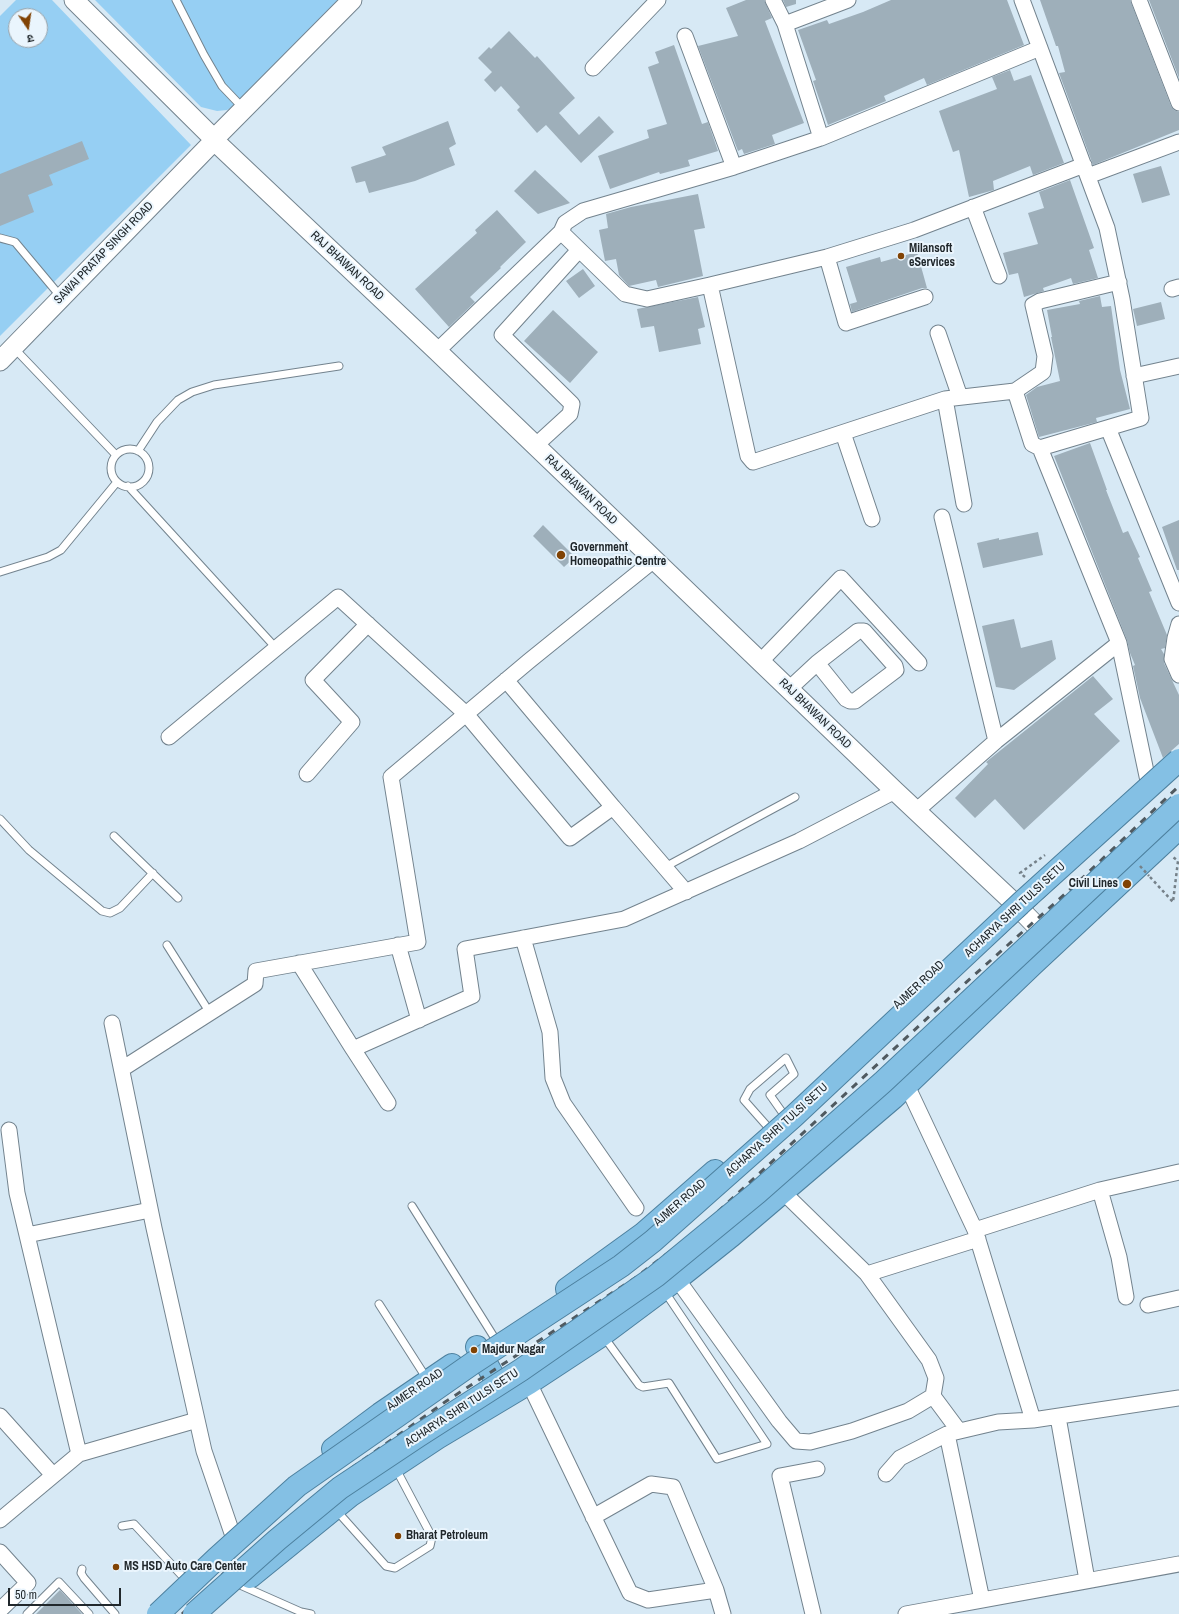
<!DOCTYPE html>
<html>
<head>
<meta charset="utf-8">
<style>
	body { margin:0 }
	#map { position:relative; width:1179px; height:1614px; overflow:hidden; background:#d7e9f5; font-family:"Archivo Narrow","Noto Sans Devanagari",sans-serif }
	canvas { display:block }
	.north { position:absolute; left:8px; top:8px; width:40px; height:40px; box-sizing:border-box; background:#eaf5fd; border:1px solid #9aa3a9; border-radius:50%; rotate:167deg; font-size:11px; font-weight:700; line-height:16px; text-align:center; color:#21282c }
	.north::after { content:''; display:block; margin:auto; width:14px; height:18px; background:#814304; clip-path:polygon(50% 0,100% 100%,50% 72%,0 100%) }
	.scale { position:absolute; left:8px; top:1588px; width:113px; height:18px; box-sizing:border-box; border:2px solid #21282c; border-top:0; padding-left:5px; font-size:12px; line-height:14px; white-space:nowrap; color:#21282c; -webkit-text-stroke:3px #eaf5fd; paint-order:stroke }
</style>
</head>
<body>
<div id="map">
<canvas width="1179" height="1614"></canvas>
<div class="north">उ</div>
<div class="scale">50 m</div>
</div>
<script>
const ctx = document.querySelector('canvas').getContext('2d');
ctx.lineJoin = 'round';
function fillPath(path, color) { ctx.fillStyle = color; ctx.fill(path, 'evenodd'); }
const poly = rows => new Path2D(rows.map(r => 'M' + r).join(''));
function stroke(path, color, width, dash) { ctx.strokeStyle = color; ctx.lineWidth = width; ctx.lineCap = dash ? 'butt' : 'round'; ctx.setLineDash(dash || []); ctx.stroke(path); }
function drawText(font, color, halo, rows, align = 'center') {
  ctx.font = font + ' "Archivo Narrow",sans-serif'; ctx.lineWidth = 4; ctx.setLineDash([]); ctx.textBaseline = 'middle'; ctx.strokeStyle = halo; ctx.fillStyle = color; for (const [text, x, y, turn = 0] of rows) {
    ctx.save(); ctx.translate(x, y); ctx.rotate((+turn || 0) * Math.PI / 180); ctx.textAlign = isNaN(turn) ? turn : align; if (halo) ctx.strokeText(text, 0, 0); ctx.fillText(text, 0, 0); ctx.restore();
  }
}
fillPath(poly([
	[16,0,52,0,191,145,0,336,0,16],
	[16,16,40,16,40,40,16,40],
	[95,0,339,0,243,101,227,110,217,111,201,107]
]), '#96cff3');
fillPath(poly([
	[746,0,764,0,772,18,765,21,804,123,772,135,775,144,744,154,742,149,738,151,698,46,738,36,726,8],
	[783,0,796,0,796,4,786,7],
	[891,0,1007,0,1024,45,927,85,924,78,884,96,886,101,828,125,813,81,816,80,798,30,827,20,829,24,863,12],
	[1040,0,1130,0,1171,106,1174,110,1179,112,1179,130,1093,165,1059,73,1065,72,1058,46,1056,46],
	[1149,0,1179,0,1179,78],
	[509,31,535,58,537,56,575,98,559,113,579,135,599,116,614,132,581,163,546,125,537,133,517,110,520,107,501,86,495,92,484,80,492,72,478,58,489,47,491,49],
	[674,45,702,124,708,122,718,151,688,160,690,166,660,174,659,172,610,189,598,156,649,138,647,130,667,124,648,67,659,63,655,52],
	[1010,70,1014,81,1031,75,1064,163,1033,175,1030,166,993,181,994,190,969,197,959,150,953,152,939,111,997,89,992,77],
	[448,121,456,144,449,148,455,165,415,181,369,193,365,181,356,183,351,167,386,155,382,147],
	[82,141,89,159,49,175,53,185,28,195,34,212,0,226,0,174],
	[1161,166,1170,195,1142,203,1133,174],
	[535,170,570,203,538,214,514,191],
	[1070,180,1094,248,1089,250,1098,278,1073,284,1071,278,1043,288,1044,291,1024,297,1018,273,1009,275,1003,253,1038,244,1028,213,1044,208,1039,192],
	[698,194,705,228,694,230,703,276,658,287,656,280,629,286,619,275,616,259,605,261,599,230,608,228,606,214,631,207],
	[497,210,526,242,500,267,501,268,470,297,475,302,449,327,415,289,477,233,475,230],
	[917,252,927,288,922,288,852,312,850,304,857,302,846,267,880,257,881,262],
	[583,269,595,286,579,298,566,281],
	[1100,296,1102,307,1111,306,1120,370,1130,409,1096,418,1097,422,1039,437,1026,395,1037,387,1060,381,1051,337,1052,337,1047,310,1080,304,1079,301],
	[698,297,705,327,698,329,701,344,659,352,654,326,641,328,637,309],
	[1161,302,1165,319,1137,326,1133,309],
	[553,310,598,352,570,383,524,341],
	[1090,443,1107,490,1106,490,1123,533,1128,531,1140,557,1138,558,1152,591,1149,592,1167,635,1165,648,1161,649,1164,654,1164,663,1179,695,1179,744,1163,758,1140,698,1133,666,1135,665,1130,653,1127,640,1054,456],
	[1179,520,1179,570,1177,570,1162,527],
	[543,525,575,557,564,567,533,536],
	[1038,532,1043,555,983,568,977,543,999,538,999,540],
	[1014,619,1021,648,1052,640,1056,659,1014,690,996,687,982,626],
	[1093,676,1113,699,1094,714,1120,741,1024,830,995,799,975,818,955,798,988,764,986,762],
	[60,1590,82,1614,36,1614]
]), '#9eafba');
const service = poly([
	[176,0,204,55,222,86,243,108],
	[0,238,15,242,61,297],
	[14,348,116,455],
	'111 468a19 19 0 1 1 38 0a19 19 0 1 1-38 0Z',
	[138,451,157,422,178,400,192,392,214,385,339,366],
	[128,486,276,648],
	[0,572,48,557,61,550,117,482],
	[0,819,29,850,102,911,110,913,120,908,153,873],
	[114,836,178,898],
	[665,867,795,797],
	[167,945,210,1013],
	[767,1126,744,1100,750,1089,786,1058,794,1074,770,1095,782,1112],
	[412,1206,494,1337],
	[379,1304,427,1379],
	[604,1337,639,1385,643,1387,669,1383,717,1459,767,1444,665,1292],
	[336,1510,386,1566,395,1568,430,1546,432,1537,396,1469],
	[122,1526,134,1524,185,1579],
	[82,1569,81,1573,84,1578,115,1614],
	[240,1585,301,1612,311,1614],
	[27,1614,59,1582,89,1614]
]);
const minor = poly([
	[773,0,785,24],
	[1022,0,1107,228,1122,299,1141,418,1040,448,1119,643,1148,781],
	[1139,0,1179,103],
	[685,36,734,167],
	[1040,48,821,138,734,167,583,211,565,223,561,232,625,294,647,299,710,285,748,456,753,462,945,399,1015,391,1032,444,1040,448],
	[593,68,658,0],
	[821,138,785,24,848,0],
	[1088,176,1179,142],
	[973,207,999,276],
	[827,257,846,323,925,297],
	[710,285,827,257,914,230,1084,165],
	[1172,289,1179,287],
	[938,333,960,397],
	[437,351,561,232],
	[1134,376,1179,366],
	[1015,391,1043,372,1045,356,1033,305,1040,301,1119,282],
	[945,399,964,504],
	[1108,428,1179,603],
	[843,433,872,519],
	[535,446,570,414,572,404,502,335,579,250],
	[942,517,996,741],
	[1179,624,1175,638,1172,659,1179,675],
	[760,662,841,578,919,663],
	[789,689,817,663,858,631,864,631,895,666,896,670,855,701,850,701,846,699,817,663],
	[169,737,338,597,466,714,570,838,613,807,506,680],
	[307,774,352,722,313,680,368,624],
	[613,807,686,892],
	[916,811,996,741,1119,643],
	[523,938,550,1032,553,1078,563,1103,636,1208],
	[398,945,419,1020],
	[299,963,353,1049],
	[112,1023,154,1228,204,1451,232,1533],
	[122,1069,255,984,256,971,418,942,391,777,529,661,654,560],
	[904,1087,911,1094,975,1230,1033,1420,1179,1398],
	[388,1103,353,1049,472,996,465,949,624,919,799,841,895,791],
	[9,1130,17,1193,79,1454,197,1420],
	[1100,1190,1119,1257,1126,1297],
	[783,1192,867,1274,978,1239],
	[975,1230,1100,1190,1179,1172],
	[27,1235,150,1210],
	[677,1279,779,1421,796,1441,810,1442,852,1431,908,1411,933,1396,936,1378,929,1360,867,1274],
	[1148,1305,1179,1298],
	[529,1383,630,1593,648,1600,716,1590],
	[933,1396,959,1431],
	[0,1416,53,1475],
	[1058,1417,1087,1580],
	[886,1474,900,1458,947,1434],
	[593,1517,651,1484,673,1487,716,1590,723,1614],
	[0,1520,79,1454],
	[0,1552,28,1583,0,1610],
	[982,1600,947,1434,998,1422,1033,1420],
	[813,1614,780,1476,817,1469],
	[906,1614,1179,1564]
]);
const tertiary = poly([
	[74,0,211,136],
	[218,135,352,0],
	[221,147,437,351,895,791,1011,900,1053,943],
	[0,361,209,146]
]);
const trunk = poly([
	[567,1289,643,1234,715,1171],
	[477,1347,505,1397],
	[333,1449,380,1414,452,1365],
	[250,1577,351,1495,437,1438,529,1383,602,1335,677,1279,731,1236,893,1098,1033,964,1179,828]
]);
stroke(service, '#73838e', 9);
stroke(minor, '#73838e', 17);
stroke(tertiary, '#73838e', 21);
stroke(trunk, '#4d809f', 24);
stroke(poly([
	[1025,877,1020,873,1045,855],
	[1150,877,1173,902,1178,861,1173,857]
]), '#758189', 2.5, [3, 3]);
stroke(service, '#fff', 7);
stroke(minor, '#fff', 15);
stroke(tertiary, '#fff', 19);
stroke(trunk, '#84c0e4', 22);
stroke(poly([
	[167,1614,213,1567,299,1494,325,1473,436,1395,539,1328,685,1225,770,1149,1179,771],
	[182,1614,223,1574,329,1484,445,1402,635,1278,697,1231,962,986,1075,885,1179,786]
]), '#505a60', 3, [7, 7]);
const trunkBridge = poly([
	[158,1614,216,1559,297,1486,473,1363,621,1266,653,1241,794,1116,1022,902,1179,760],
	[194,1614,277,1540,340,1488,418,1436,521,1370,656,1276,757,1193,883,1082,1179,805]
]);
stroke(trunkBridge, '#4d809f', 24, []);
stroke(poly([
	[1140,866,1149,876]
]), '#758189', 2.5, [3, 3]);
stroke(trunkBridge, '#84c0e4', 22);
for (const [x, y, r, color] of [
	[901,256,4,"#814304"],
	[561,555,5,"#814304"],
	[1127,884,5,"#814304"],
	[474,1350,4,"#814304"],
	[398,1536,4,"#814304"],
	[116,1567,4,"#814304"]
]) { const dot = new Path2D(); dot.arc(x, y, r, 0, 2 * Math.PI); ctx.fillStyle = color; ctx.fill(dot); stroke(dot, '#eaf5fd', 1.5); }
drawText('bold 12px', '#21282c', '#eaf5fd', [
	["Milansoft",909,249],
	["eServices",909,263],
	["Government",570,548],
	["Homeopathic Centre",570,562],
	["Civil Lines",1118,884,"right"],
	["Majdur Nagar",482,1350],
	["Bharat Petroleum",406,1536],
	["MS HSD Auto Care Center",124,1567]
], 'left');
drawText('12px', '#21282c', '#eaf5fd', [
	["SAWAI PRATAP SINGH ROAD",104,253,-46],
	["RAJ BHAWAN ROAD",347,266,43],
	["RAJ BHAWAN ROAD",581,490,44],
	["RAJ BHAWAN ROAD",815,714,44],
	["ACHARYA SHRI TULSI SETU",1015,910,-43],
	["AJMER ROAD",919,985,-43],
	["ACHARYA SHRI TULSI SETU",777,1130,-42],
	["AJMER ROAD",680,1203,-41],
	["AJMER ROAD",415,1390,-34],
	["ACHARYA SHRI TULSI SETU",462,1408,-33]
]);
</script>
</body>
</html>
